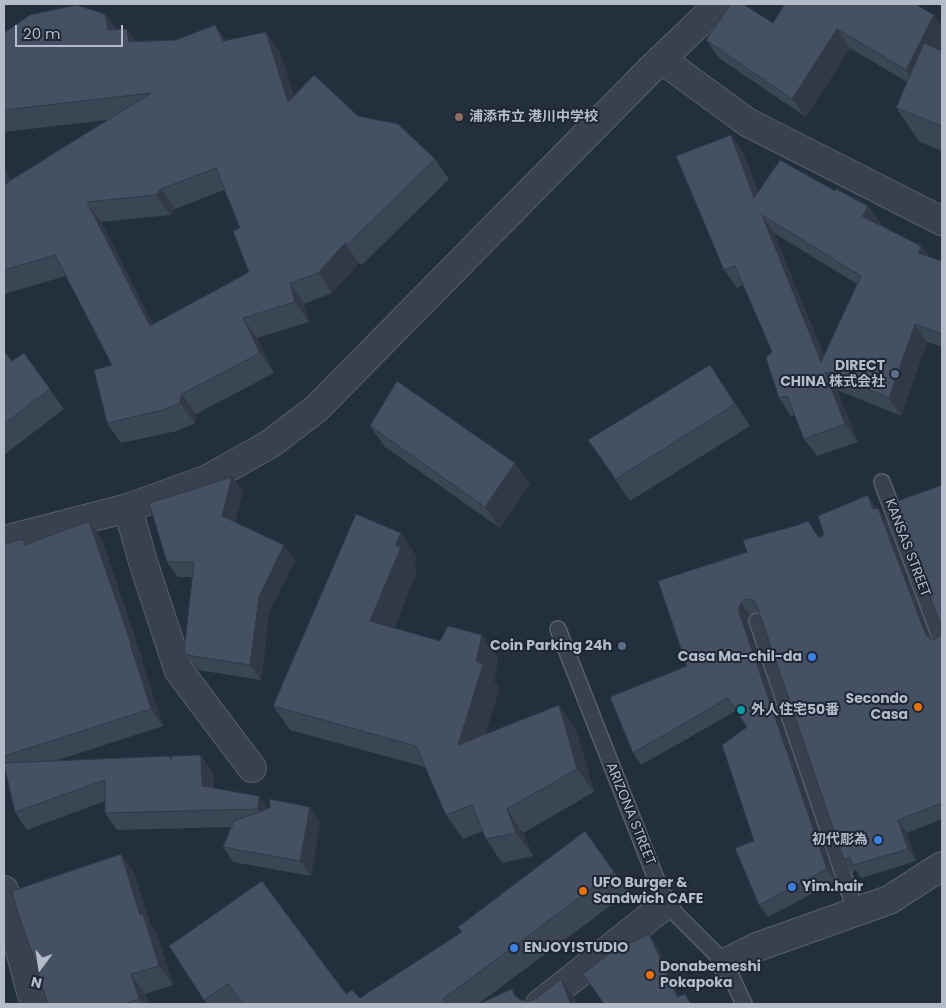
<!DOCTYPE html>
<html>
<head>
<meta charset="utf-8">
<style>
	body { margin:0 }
	#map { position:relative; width:946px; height:1008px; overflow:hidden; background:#242f3e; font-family:Poppins,sans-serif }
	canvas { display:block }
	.frame { position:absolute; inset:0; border:5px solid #b4bcc9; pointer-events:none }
	.north { position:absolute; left:15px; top:943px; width:50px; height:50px; -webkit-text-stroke:4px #1d2633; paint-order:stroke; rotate:194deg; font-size:14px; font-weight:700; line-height:20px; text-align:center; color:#b4bcc9 }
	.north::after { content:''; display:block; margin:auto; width:18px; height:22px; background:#b4bcc9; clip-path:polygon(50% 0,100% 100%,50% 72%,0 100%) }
	.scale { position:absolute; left:15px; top:25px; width:108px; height:22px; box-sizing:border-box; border:2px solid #b4bcc9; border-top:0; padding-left:6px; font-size:15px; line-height:18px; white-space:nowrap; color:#b4bcc9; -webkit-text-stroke:4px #1d2633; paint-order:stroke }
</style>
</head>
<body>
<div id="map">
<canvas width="946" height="1008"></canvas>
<div class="frame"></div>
<div class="north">N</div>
<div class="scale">20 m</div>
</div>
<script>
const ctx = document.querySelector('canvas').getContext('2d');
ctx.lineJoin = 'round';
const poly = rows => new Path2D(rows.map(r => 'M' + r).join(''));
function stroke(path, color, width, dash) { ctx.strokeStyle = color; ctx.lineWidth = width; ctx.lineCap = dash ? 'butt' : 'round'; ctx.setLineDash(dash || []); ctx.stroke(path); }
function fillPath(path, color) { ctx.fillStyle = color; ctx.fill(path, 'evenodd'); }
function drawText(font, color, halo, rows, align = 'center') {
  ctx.font = font + ' Poppins,"Noto Sans JP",sans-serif'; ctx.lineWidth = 4; ctx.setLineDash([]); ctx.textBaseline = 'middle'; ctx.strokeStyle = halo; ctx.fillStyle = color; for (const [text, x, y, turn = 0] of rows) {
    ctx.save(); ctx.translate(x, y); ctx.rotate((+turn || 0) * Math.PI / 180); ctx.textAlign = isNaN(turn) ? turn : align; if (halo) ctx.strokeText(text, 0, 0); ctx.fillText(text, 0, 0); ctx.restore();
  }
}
const lane = poly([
	[882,482,942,642],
	[757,621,856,912],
	[558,629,666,904,725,963,744,1004]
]);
const street = poly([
	[661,59,747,122,942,221],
	[128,508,143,562,179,671,252,768],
	[4,540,128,508,208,479,270,444,316,409,652,68,719,4],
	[4,890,31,992,37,1004],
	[725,963,757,947,889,900,942,866],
	[540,1004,666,904]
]);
stroke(lane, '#565f6c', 18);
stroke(street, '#565f6c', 30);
stroke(lane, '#38414e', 15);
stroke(street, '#38414e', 28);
fillPath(poly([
	[105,14,116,29,136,41,176,40,215,25,226,41,266,32,280,53,294,96,358,116,435,159,449,179,362,265,359,263,332,293,304,304,309,322,257,338,274,373,196,414,195,423,177,431,121,443,107,423,112,365,66,276,4,294,4,165,10,180,107,120,4,132,4,33],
	[224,190,240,228,249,272,153,324,101,222,170,215,175,209],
	[934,15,942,27,942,44,939,50,942,51,942,151,920,142,896,108,907,82,850,48,806,117,720,59,706,40,773,23],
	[731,135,743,153,758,192,835,191,868,206,881,224,880,225,921,246,930,257,942,261,942,347,927,342,901,416,837,390,858,442,817,456,804,439,795,415,791,416,779,398,772,352,743,285,737,288,724,270],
	[774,233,857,284,824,356],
	[4,351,12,361,24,353,64,409,4,455],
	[725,387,750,426,630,501,588,440],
	[370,426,530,484,500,528,385,447],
	[232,477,243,492,235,522,295,560,269,612,261,680,198,670,184,651,193,577,178,577,167,562],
	[876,508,886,520,931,638,936,639,941,635,942,632,942,819,907,833,916,861,861,878,856,870,852,873,844,860,759,612,754,612,750,615,748,620,748,624,836,881,768,917,759,905,754,841,747,727,736,711,641,765,633,753,687,666,747,552,798,525,819,537],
	[102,539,143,662,142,661,163,726,55,761,171,758,213,772,214,788,259,796,268,809,320,822,311,876,233,862,223,847,231,827,117,830,105,813,105,801,27,830,15,812,6,763,4,760,4,544,27,544],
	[417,557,414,566,417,571,394,628,498,658,494,681,499,689,485,735,576,729,594,792,523,833,533,856,502,863,486,839,483,831,463,839,446,815,425,767,290,730,273,706],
	[585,831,629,892,478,1004,207,1004,169,946,346,994,360,998,462,932],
	[121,854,134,873,151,926,157,934,173,985,145,994,149,1004,48,1004,40,973]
]), '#3b4654');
fillPath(poly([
	[105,14,119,34,108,30],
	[934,15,942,27,942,44,919,89,906,70],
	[215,25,229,45,223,41],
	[127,29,142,49,129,42],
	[837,29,850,48,806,117,792,99],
	[266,32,280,53,303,122,288,102],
	[731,135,743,153,767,216,754,198],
	[4,165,19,204,4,181],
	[161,189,175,209,170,215,156,195],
	[87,202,101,222,164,346,150,326],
	[868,206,881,224,875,234,862,216],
	[762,215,774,233,831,374,821,362],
	[345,243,359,263,332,293,318,273],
	[921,246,934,263,918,253],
	[290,283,304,304,309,322,295,302],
	[243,318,257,338,274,373,260,353],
	[915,324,927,342,901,416,889,398],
	[710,365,725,387,750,426,735,404],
	[825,372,837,390,858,442,845,424],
	[182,394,196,414,195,423,180,403],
	[515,463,530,484,500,528,485,507],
	[232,477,243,492,233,531,222,516],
	[868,495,876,508,881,522,873,509],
	[878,508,886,520,933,645,925,633],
	[89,521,102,539,143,662,131,644],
	[401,533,417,557,414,566,417,571,387,645,370,621],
	[284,545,295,560,269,612,261,680,250,665,259,597],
	[741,603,750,615,748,620,748,624,836,881,827,869,739,612,739,607],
	[482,635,498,658,494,681,499,689,474,769,458,745],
	[130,644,142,661,163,726,151,709],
	[559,705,576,729,594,792,577,769],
	[201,755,213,772,214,803,202,786],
	[259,796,271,813,270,826,258,809],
	[310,807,320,822,311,876,300,861],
	[507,809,523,833,533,856,516,833],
	[898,820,907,833,916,861,908,849],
	[121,854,134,873,151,926,157,934,173,985,159,966,140,915],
	[649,934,656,944,682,1004,677,997],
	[131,974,145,994,149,1004,143,1004,139,999],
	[561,979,574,997,577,1004,571,1004]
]), '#303945');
const building = poly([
	[731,4,743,4,773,23,785,4,915,4,934,15,906,70,837,29,792,99,706,40,731,4],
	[76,5,105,14,108,30,127,29,129,42,176,40,215,25,223,41,266,32,288,102,314,75,358,116,398,124,435,159,347,245,345,243,318,273,290,283,295,302,243,318,260,353,182,394,180,403,163,410,107,423,94,370,112,365,55,255,4,270,4,181,5,184,151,93,4,110,4,33,30,15,76,5],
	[216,168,240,228,233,231,249,272,150,326,87,202,156,195,161,189,216,168],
	[924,43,942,51,942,126,896,108,924,43],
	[731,135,754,198,780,160,835,191,836,189,868,206,862,216,921,246,918,253,942,261,942,334,915,324,889,398,825,372,845,424,804,439,787,396,779,398,766,358,772,352,735,266,724,270,676,156,731,135],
	[762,215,861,276,821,362,762,215],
	[4,351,12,361,24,353,50,389,4,424,4,351],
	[710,365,735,404,616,479,588,440,710,365],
	[397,381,515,463,485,507,370,426,397,381],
	[232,477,222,516,284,545,259,597,250,665,187,655,184,651,194,562,167,562,149,503,232,477],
	[942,485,942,628,895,502,942,485],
	[868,495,873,509,878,508,925,633,928,637,932,639,936,639,941,635,942,632,942,803,898,820,908,849,853,865,850,857,844,860,757,606,754,601,750,599,745,600,741,603,739,607,739,612,827,869,759,905,735,848,754,841,722,745,747,727,728,698,633,753,610,697,687,666,658,581,747,552,743,540,798,525,808,521,819,538,824,535,818,516,868,495],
	[356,514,401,533,396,545,401,547,370,621,440,641,448,626,482,635,476,661,483,665,458,745,559,705,577,769,507,809,516,833,486,839,472,805,446,815,416,746,273,706,356,514],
	[89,521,131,644,130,644,151,709,4,756,4,544,23,539,25,545,89,521],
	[201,755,202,786,259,796,258,809,105,813,105,780,15,812,4,765,4,763,169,756,171,760,171,756,201,755],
	[269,799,310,807,300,861,223,847,234,821,270,808,269,799],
	[585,831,614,872,443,999,446,1004,244,1004,228,984,204,1000,169,946,262,881,346,994,352,990,360,998,462,932,458,927,585,831],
	[121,854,140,915,143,914,159,966,131,974,139,999,126,1003,126,1004,48,1004,38,974,40,973,18,914,12,891,121,854],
	[649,934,677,997,685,994,691,1004,604,1004,583,974,610,953,649,934],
	[561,979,571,1004,479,1004,512,989,515,996,521,1000,530,1001,537,998,561,979]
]);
fillPath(building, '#455162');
stroke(building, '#303945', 1);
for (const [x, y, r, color] of [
	[459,117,5,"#8d6e63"],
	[895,374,5,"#5c6f8a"],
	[622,646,5,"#5c6f8a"],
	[812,657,5,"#3f7fe0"],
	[918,707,5,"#e8710a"],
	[741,710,5,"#0f9aa8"],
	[878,840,5,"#3f7fe0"],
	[792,887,5,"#3f7fe0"],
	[583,891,5,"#e8710a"],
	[514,948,5,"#3f7fe0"],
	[650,975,5,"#e8710a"]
]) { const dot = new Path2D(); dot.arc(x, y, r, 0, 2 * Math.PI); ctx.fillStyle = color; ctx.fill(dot); stroke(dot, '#1d2633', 2); }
drawText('bold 14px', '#b4bcc9', '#1d2633', [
	["浦添市立 港川中学校",469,117],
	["DIRECT",885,366,"right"],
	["CHINA 株式会社",885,382,"right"],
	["Coin Parking 24h",612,646,"right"],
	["Casa Ma-chil-da",802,657,"right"],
	["Secondo",908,699,"right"],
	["Casa",908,715,"right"],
	["外人住宅50番",751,710],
	["初代彫為",868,840,"right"],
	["UFO Burger &",593,883],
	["Sandwich CAFE",593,899],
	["Yim.hair",802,887],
	["ENJOY!STUDIO",524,948],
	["Donabemeshi",660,967],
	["Pokapoka",660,983]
], 'left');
drawText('14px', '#b4bcc9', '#1d2633', [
	["KANSAS STREET",907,548,69],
	["ARIZONA STREET",630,814,68]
]);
</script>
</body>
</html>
